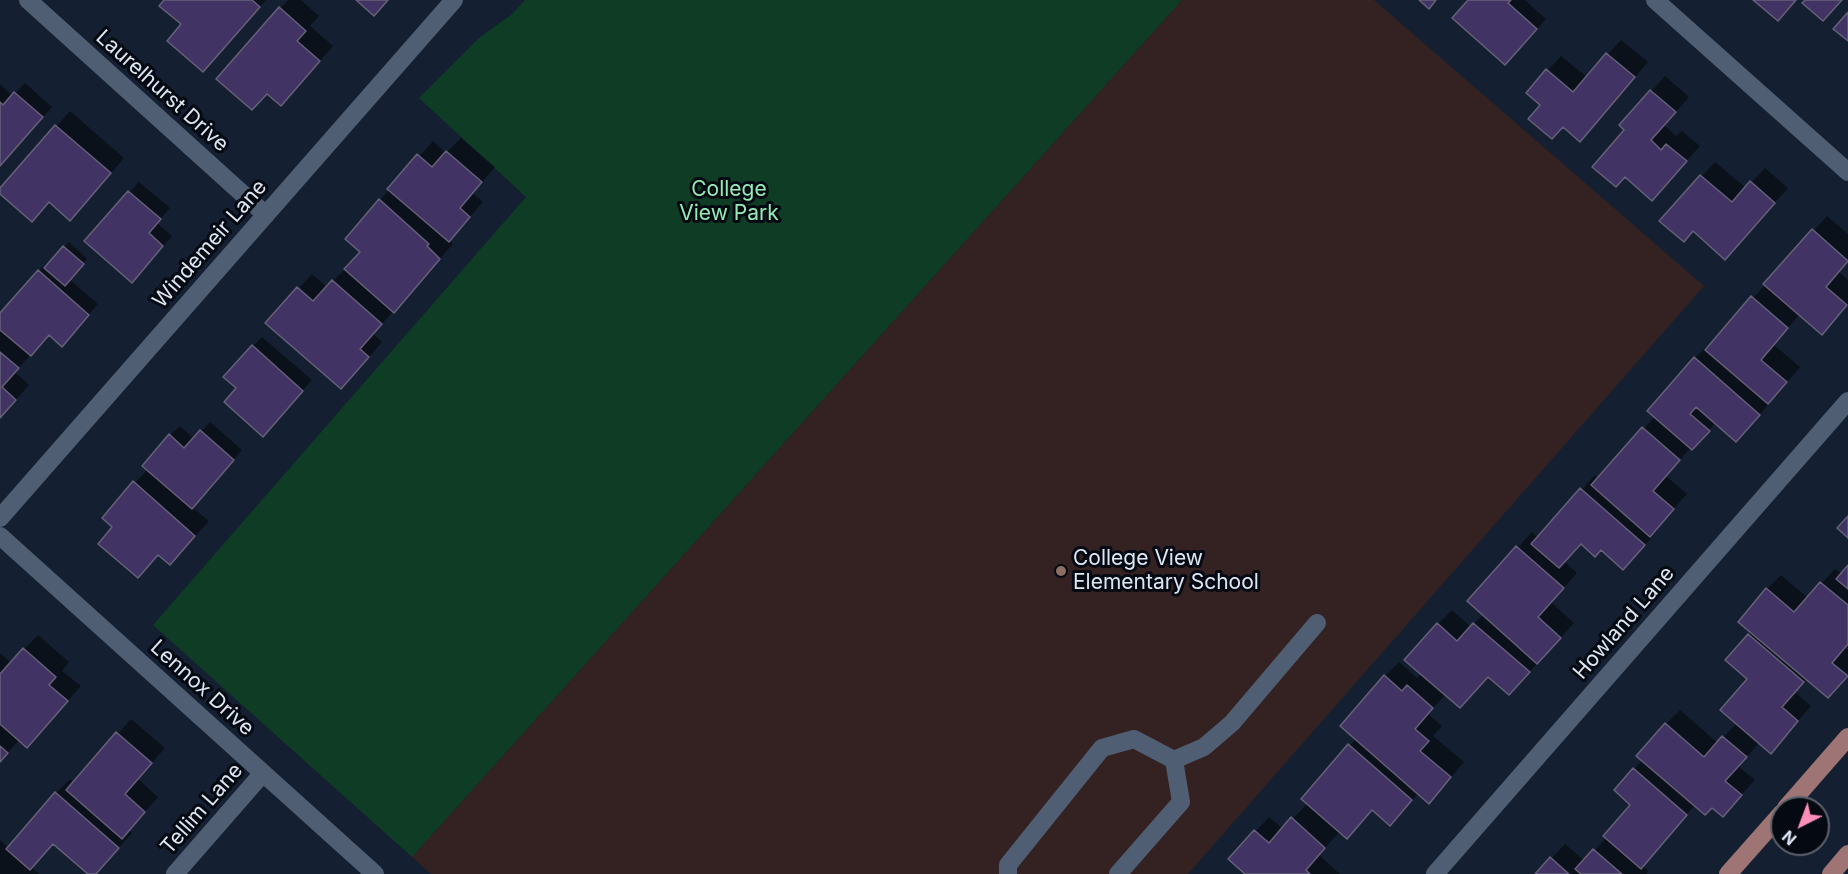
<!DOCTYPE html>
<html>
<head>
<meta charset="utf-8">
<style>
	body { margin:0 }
	#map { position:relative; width:1848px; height:874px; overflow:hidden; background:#142031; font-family:Inter,sans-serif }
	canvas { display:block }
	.north { position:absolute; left:1770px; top:796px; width:60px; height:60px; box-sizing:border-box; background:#050911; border:2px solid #5c616b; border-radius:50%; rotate:222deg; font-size:16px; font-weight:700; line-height:24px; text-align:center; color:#dee6f3 }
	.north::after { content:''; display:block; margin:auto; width:21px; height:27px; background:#ff8eb9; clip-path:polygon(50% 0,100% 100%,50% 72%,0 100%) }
</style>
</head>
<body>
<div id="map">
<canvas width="1848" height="874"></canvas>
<div class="north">N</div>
</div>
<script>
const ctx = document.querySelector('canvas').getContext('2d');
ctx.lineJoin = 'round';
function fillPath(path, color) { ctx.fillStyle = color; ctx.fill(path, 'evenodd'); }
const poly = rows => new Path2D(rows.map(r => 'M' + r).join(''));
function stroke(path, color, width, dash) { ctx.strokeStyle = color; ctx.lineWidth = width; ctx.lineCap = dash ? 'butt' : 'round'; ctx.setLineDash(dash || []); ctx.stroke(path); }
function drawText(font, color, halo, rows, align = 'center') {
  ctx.font = font + ' Inter,sans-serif'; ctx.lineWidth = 6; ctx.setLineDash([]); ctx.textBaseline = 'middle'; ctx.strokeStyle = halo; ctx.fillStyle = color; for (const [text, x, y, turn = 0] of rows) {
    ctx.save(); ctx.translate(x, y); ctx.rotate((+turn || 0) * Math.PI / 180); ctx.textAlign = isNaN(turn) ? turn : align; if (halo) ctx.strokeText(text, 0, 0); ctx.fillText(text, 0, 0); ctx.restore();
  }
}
fillPath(poly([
	[1182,0,1374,0,1704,286,1188,874,431,874,412,857]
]), '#342121');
fillPath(poly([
	[525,0,1182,0,412,857,153,625,526,197,419,98,479,38,511,15]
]), '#0f3c25');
fillPath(poly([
	[166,0,266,0,203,70,183,24],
	[288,0,301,0,319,16,310,26,333,46,295,90,267,93,218,79],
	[1470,0,1525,0,1546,19,1515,53],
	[1621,40,1648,62,1580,140,1528,92,1561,56,1587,77],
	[1665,76,1689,97,1664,125,1676,136,1682,131,1700,146,1666,184,1621,125],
	[25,83,52,107,0,165,0,84,13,96],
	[70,111,124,158,84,205,49,201,0,192],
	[461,138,495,167,473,193,483,202,449,240,453,244,373,334,382,342,355,373,268,322,312,274,327,287,362,252,380,200,433,141,446,153],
	[1715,162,1746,188,1765,168,1788,188,1725,258,1694,230,1661,221],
	[139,182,170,208,157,223,172,236,141,271,86,241],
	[1827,216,1848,234,1848,261,1839,272,1848,280,1848,305,1822,333,1800,314,1774,345,1800,367,1750,426,1716,423,1691,447,1666,476,1687,494,1656,529,1658,530,1637,554,1601,549,1582,543,1564,561,1577,573,1551,602,1574,623,1523,679,1489,675,1446,694,1428,714,1442,726,1433,736,1464,762,1443,787,1429,802,1419,793,1404,809,1373,809,1347,837,1340,831,1319,855,1340,874,1247,874,1230,859,1269,817,1283,829,1308,803,1356,738,1385,676,1399,662,1417,678,1422,673,1438,624,1452,610,1471,627,1484,614,1469,601,1532,532,1538,538,1595,475,1599,479,1655,416,1695,358,1709,344,1711,345],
	[69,242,87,259,69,279,98,304,71,335,49,334,15,372,29,385,0,418,0,315,39,271,49,261,50,263],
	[262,337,312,380,272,425,239,388,253,346],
	[210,422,242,450,192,507,209,521,170,563,159,554,138,576,115,527,135,483,148,469,170,435,180,426,194,439],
	[1848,568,1848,644,1845,648,1848,650,1848,676,1828,696,1807,678,1795,692,1811,706,1771,752,1760,742,1738,766,1755,780,1723,815,1712,806,1695,805,1642,865,1649,871,1646,874,1537,874,1565,844,1585,861,1607,837,1632,805,1634,769,1643,760,1666,724,1680,710,1718,743,1737,723,1749,678,1749,635,1752,632,1767,589,1781,575,1808,598,1835,569,1842,574],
	[38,635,69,662,62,671,81,686,41,731,20,739,0,762,0,653,11,663],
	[131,719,165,748,138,779,158,797,129,830,132,833,95,874,90,874,54,843,31,867,39,874,0,874,0,840,9,848,56,793,70,779,74,783]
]), '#0007');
const building = poly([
	[164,0,252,0,260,7,203,72,167,41,181,24,159,6,164,0],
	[356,0,388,0,374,16,356,0],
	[1419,0,1436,0,1429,9,1419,0],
	[1468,0,1511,0,1508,3,1537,29,1505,65,1452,18,1468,0],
	[1753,0,1796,0,1778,21,1753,0],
	[1805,0,1842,0,1823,21,1802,3,1805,0],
	[279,7,306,31,297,41,320,61,281,106,267,94,252,110,216,79,279,7],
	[1848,12,1848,41,1833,29,1848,12],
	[1606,53,1635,77,1580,142,1563,127,1552,139,1528,119,1540,105,1526,93,1546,69,1573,92,1606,53],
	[1650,90,1676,112,1651,140,1661,150,1666,144,1687,161,1652,201,1625,177,1616,187,1592,167,1624,130,1619,125,1650,90],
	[14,92,43,117,0,166,0,102,3,105,14,92],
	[55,125,111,173,70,221,49,202,32,222,0,194,0,188,55,125],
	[446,151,482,182,460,208,470,217,449,242,387,189,417,154,432,167,446,151],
	[1700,175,1732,202,1750,181,1775,203,1725,260,1693,231,1684,242,1659,221,1700,175],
	[128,191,161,219,149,233,163,246,132,283,84,241,128,191],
	[379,199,429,244,427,246,440,259,394,313,344,269,360,252,345,239,379,199],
	[1812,229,1848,261,1826,287,1847,305,1822,335,1763,284,1812,229],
	[63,246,84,264,65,286,44,268,63,246],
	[38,270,89,315,62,347,49,335,31,356,0,330,0,313,38,270],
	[332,280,382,324,360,349,369,357,341,389,265,323,297,287,313,301,332,280],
	[1751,296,1788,328,1761,360,1787,382,1768,404,1705,350,1751,296],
	[252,345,303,391,263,437,224,402,236,388,223,377,252,345],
	[0,352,19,368,2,387,16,400,0,418,0,352],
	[1694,357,1760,415,1736,442,1696,407,1690,414,1710,431,1692,450,1647,411,1694,357],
	[1642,427,1680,460,1653,491,1674,509,1650,537,1591,485,1642,427],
	[200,430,234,460,192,509,142,466,169,434,184,448,200,430],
	[133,481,195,536,170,565,158,555,138,578,98,544,112,527,102,518,133,481],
	[1580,488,1645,545,1623,570,1601,550,1595,557,1581,544,1559,568,1531,544,1580,488],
	[1848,516,1848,538,1837,528,1848,516],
	[1516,546,1564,588,1538,617,1561,638,1537,664,1467,601,1516,546],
	[1848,565,1848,589,1836,579,1848,565],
	[1820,582,1848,605,1848,644,1832,663,1848,676,1828,698,1738,622,1766,588,1794,612,1820,582],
	[1437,623,1457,641,1473,623,1530,672,1509,695,1488,677,1460,708,1404,660,1437,623],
	[1748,634,1804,682,1782,707,1798,721,1771,754,1720,710,1747,679,1725,660,1748,634],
	[23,648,56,677,49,685,68,701,27,748,0,724,0,674,23,648],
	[1384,675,1402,691,1407,685,1433,708,1415,729,1429,741,1420,751,1451,777,1429,804,1340,726,1384,675],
	[1665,723,1704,757,1722,736,1747,757,1725,781,1742,795,1723,817,1712,808,1705,815,1636,756,1665,723],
	[116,732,152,763,125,794,145,812,122,839,66,790,116,732],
	[1348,744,1412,800,1390,826,1372,810,1347,839,1301,799,1348,744],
	[0,746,8,753,0,762,0,746],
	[1633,768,1687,815,1641,869,1603,836,1630,805,1614,790,1633,768],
	[55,792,119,848,96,874,88,874,53,844,30,870,6,849,55,792],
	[1291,817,1325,848,1306,870,1310,874,1245,874,1228,859,1254,830,1269,843,1291,817],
	[1593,849,1622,874,1581,874,1575,869,1593,849],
	[1550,857,1569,874,1535,874,1550,857]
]);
fillPath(building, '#413465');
stroke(building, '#666179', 1.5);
stroke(poly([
	[28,0,266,215],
	[1655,0,1848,172],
	[0,518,454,0],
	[0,536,375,874],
	[1174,760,1204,747,1232,723,1317,623],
	[175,874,263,773],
	[1008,874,1008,865,1102,748,1134,739,1174,760,1181,802,1118,874],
	[1435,874,1848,401]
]), '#505e73', 18);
stroke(poly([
	[1786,808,1848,737],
	[1728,874,1782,813],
	[1831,874,1848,854]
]), '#9f7474', 18);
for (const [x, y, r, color] of [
	[1061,571,6,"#8d6e63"]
]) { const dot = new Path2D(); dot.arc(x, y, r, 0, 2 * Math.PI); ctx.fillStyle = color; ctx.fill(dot); stroke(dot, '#050911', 2); }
drawText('21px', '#dee6f3', '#050911', [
	["Laurelhurst Drive",162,91,42],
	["Windemeir Lane",210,244,-49],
	["Howland Lane",1624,623,-49],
	["Lennox Drive",202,688,42],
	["Tellim Lane",202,809,-49]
]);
drawText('21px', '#94ebb6', '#050911', [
	["College",729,190],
	["View Park",729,214]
]);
drawText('21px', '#dee6f3', '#050911', [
	["College View",1073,559],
	["Elementary School",1073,583]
], 'left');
</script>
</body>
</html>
